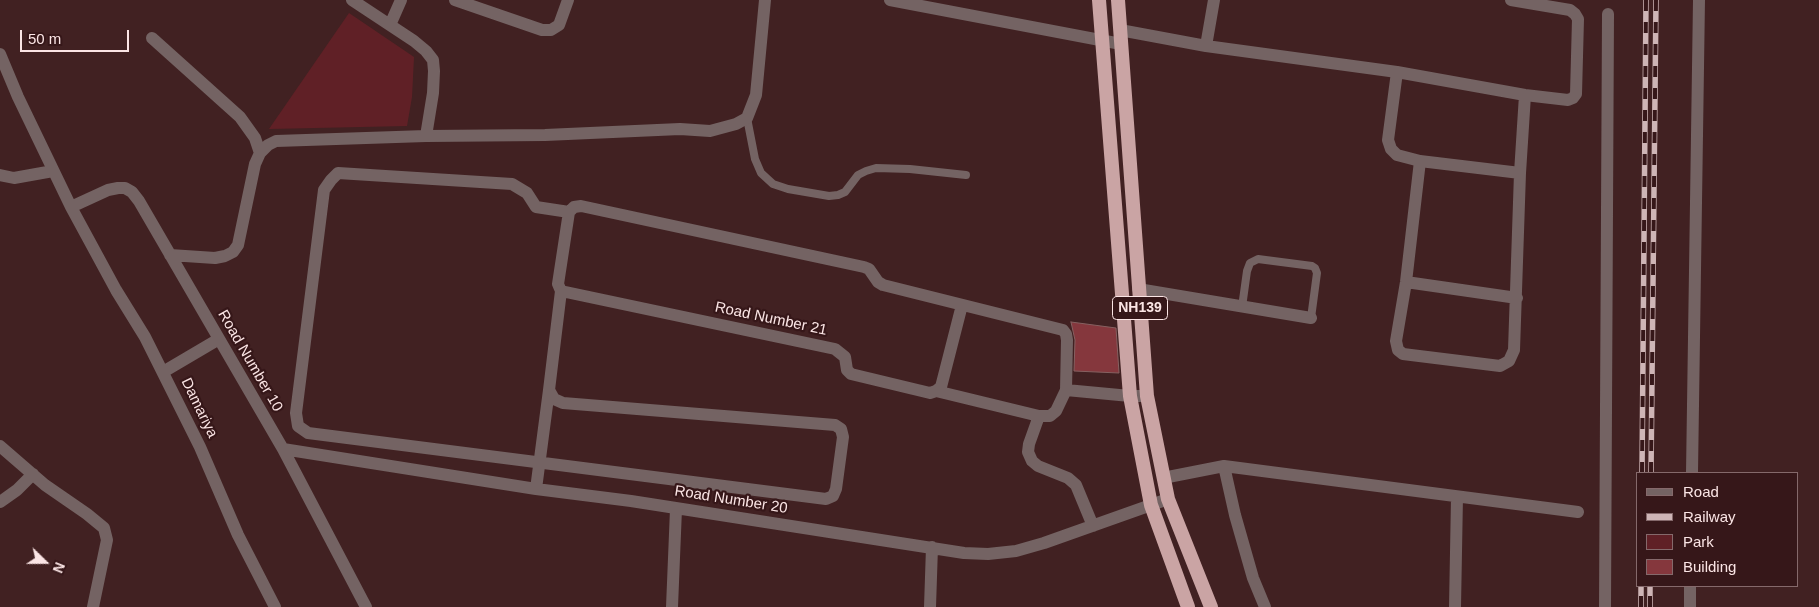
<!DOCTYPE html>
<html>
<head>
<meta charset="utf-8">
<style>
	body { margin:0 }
	#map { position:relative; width:1819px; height:607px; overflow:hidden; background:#412122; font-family:Arial,sans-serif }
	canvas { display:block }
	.legend { position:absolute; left:1636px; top:472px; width:162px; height:115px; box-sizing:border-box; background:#361719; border:1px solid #85696b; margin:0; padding:6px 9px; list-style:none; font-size:15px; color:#fbe5e5 }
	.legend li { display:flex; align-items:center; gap:10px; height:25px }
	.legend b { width:25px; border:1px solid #85696b }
	.north { position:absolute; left:20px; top:537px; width:50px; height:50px; -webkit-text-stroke:4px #361719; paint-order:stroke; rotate:112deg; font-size:14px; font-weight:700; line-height:20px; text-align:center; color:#fbe5e5 }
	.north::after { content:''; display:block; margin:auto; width:18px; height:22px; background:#fbe5e5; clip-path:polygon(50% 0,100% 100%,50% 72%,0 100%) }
	.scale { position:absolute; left:20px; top:30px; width:109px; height:22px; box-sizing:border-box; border:2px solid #fbe5e5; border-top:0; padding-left:6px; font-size:15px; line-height:18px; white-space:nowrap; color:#fbe5e5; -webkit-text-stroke:4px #361719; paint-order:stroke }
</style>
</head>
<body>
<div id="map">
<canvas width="1819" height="607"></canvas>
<ul class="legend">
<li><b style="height:6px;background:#746363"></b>Road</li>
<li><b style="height:6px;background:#ceb5b6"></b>Railway</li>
<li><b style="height:14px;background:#602026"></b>Park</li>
<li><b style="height:14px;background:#85373d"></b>Building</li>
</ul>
<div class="north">N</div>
<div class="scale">50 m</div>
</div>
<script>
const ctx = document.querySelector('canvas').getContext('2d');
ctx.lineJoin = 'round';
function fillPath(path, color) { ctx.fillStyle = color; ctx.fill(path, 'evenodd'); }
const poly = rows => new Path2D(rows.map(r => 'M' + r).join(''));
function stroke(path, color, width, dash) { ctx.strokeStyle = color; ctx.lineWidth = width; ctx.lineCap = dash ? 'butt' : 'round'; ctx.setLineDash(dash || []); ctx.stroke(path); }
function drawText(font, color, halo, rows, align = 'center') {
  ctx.font = font + ' Arial,sans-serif'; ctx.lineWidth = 4.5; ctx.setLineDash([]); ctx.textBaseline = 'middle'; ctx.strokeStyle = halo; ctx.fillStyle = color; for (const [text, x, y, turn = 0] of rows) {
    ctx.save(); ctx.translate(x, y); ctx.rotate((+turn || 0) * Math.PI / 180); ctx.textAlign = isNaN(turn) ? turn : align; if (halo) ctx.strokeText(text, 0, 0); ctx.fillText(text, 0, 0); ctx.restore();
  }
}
fillPath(poly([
	[349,13,414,57,412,97,407,126,269,129]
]), '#602026');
const building = poly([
	[1071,322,1116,328,1119,373,1074,371,1075,340,1071,322]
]);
fillPath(building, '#85373d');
stroke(building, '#866161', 1);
stroke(poly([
	[747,118,755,159,761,173,773,184,788,189,829,196,838,195,845,192,858,175,866,171,876,168,910,169,966,175],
	[1242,307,1247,271,1250,263,1258,259,1312,266,1315,268,1317,273,1311,318]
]), '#746363', 8);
stroke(poly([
	[352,0,414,41,426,51,433,60,434,71,433,93,426,136],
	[455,0,542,30,551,30,559,25,568,0],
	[890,0,1121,44],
	[390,25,401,0],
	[1120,30,1206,46,1397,72,1525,95,1568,100,1573,98,1576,94,1578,19,1575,14,1570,10,1511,0],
	[152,38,240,117,255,138,260,153],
	[1206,46,1214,0],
	[0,54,18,97,71,207,116,290,145,337,200,447,238,535,275,607],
	[1397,72,1388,140,1391,149,1397,155,1420,161,1520,173],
	[1420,161,1406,282,1396,341,1398,350,1403,354,1500,366,1509,361,1514,350,1520,173,1525,95],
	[0,175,14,178,53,171],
	[71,207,108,190,118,188,125,188,132,192,139,201,283,449,366,607],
	[170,255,215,258,225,256,233,252,238,245,255,164,260,153,268,145,276,141,426,136,545,135,680,129,710,131,736,124,747,118,756,95,765,0],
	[1406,282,1517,298],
	[1138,289,1311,318],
	[561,291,549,390,554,399,563,403,835,425,841,429,843,437,836,489,833,496,826,499,308,433,298,426,296,413,324,190,331,180,338,173,512,184,527,193,536,207,569,212],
	[962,305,941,387,936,391,930,393,851,374,847,370,845,357,835,349,561,291,558,284,569,212,574,207,581,206,864,267,869,269,878,282,883,285,1063,330,1066,334,1067,340,1066,390,1130,396,1147,396],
	[163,372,219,339],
	[936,391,1039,416,1050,416,1056,411,1066,390],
	[1039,416,1029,444,1028,452,1032,461,1038,466,1068,478,1076,485,1093,526],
	[0,446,45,485,87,514,104,528,107,540,93,607],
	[283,449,536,489,631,501,964,553,988,554,1016,551,1044,543,1168,499],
	[1224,466,1235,515,1253,578,1265,607],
	[1692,473,1699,0],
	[1163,478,1224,466,1578,512],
	[536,489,549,390],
	[0,502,17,490,33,474],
	[672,607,676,509],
	[930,607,932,547],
	[1455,607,1457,497],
	[1605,607,1608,14],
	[1690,607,1690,586]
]), '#746363', 12);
stroke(poly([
	[1099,0,1130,396,1151,505,1188,607],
	[1118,0,1147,396,1168,499,1211,607]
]), '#caa4a4', 14);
const rail = poly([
	[1642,473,1646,0],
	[1651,473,1656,0],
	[1641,607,1641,586],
	[1650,607,1650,586]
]);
stroke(rail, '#ceb5b6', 5.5);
stroke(rail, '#361719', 4, [11]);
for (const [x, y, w] of [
	[1140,308,55]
]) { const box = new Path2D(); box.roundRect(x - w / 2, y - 11.5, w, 23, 4); ctx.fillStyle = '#361719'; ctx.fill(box); stroke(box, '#fbe5e5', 1); }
drawText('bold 14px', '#fbe5e5', null, [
	["NH139",1140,308]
]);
drawText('15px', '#fbe5e5', '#361719', [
	["Road Number 21",771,319,12],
	["Road Number 10",250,361,60],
	["Damariya",199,408,64],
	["Road Number 20",731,500,9]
]);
</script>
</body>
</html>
